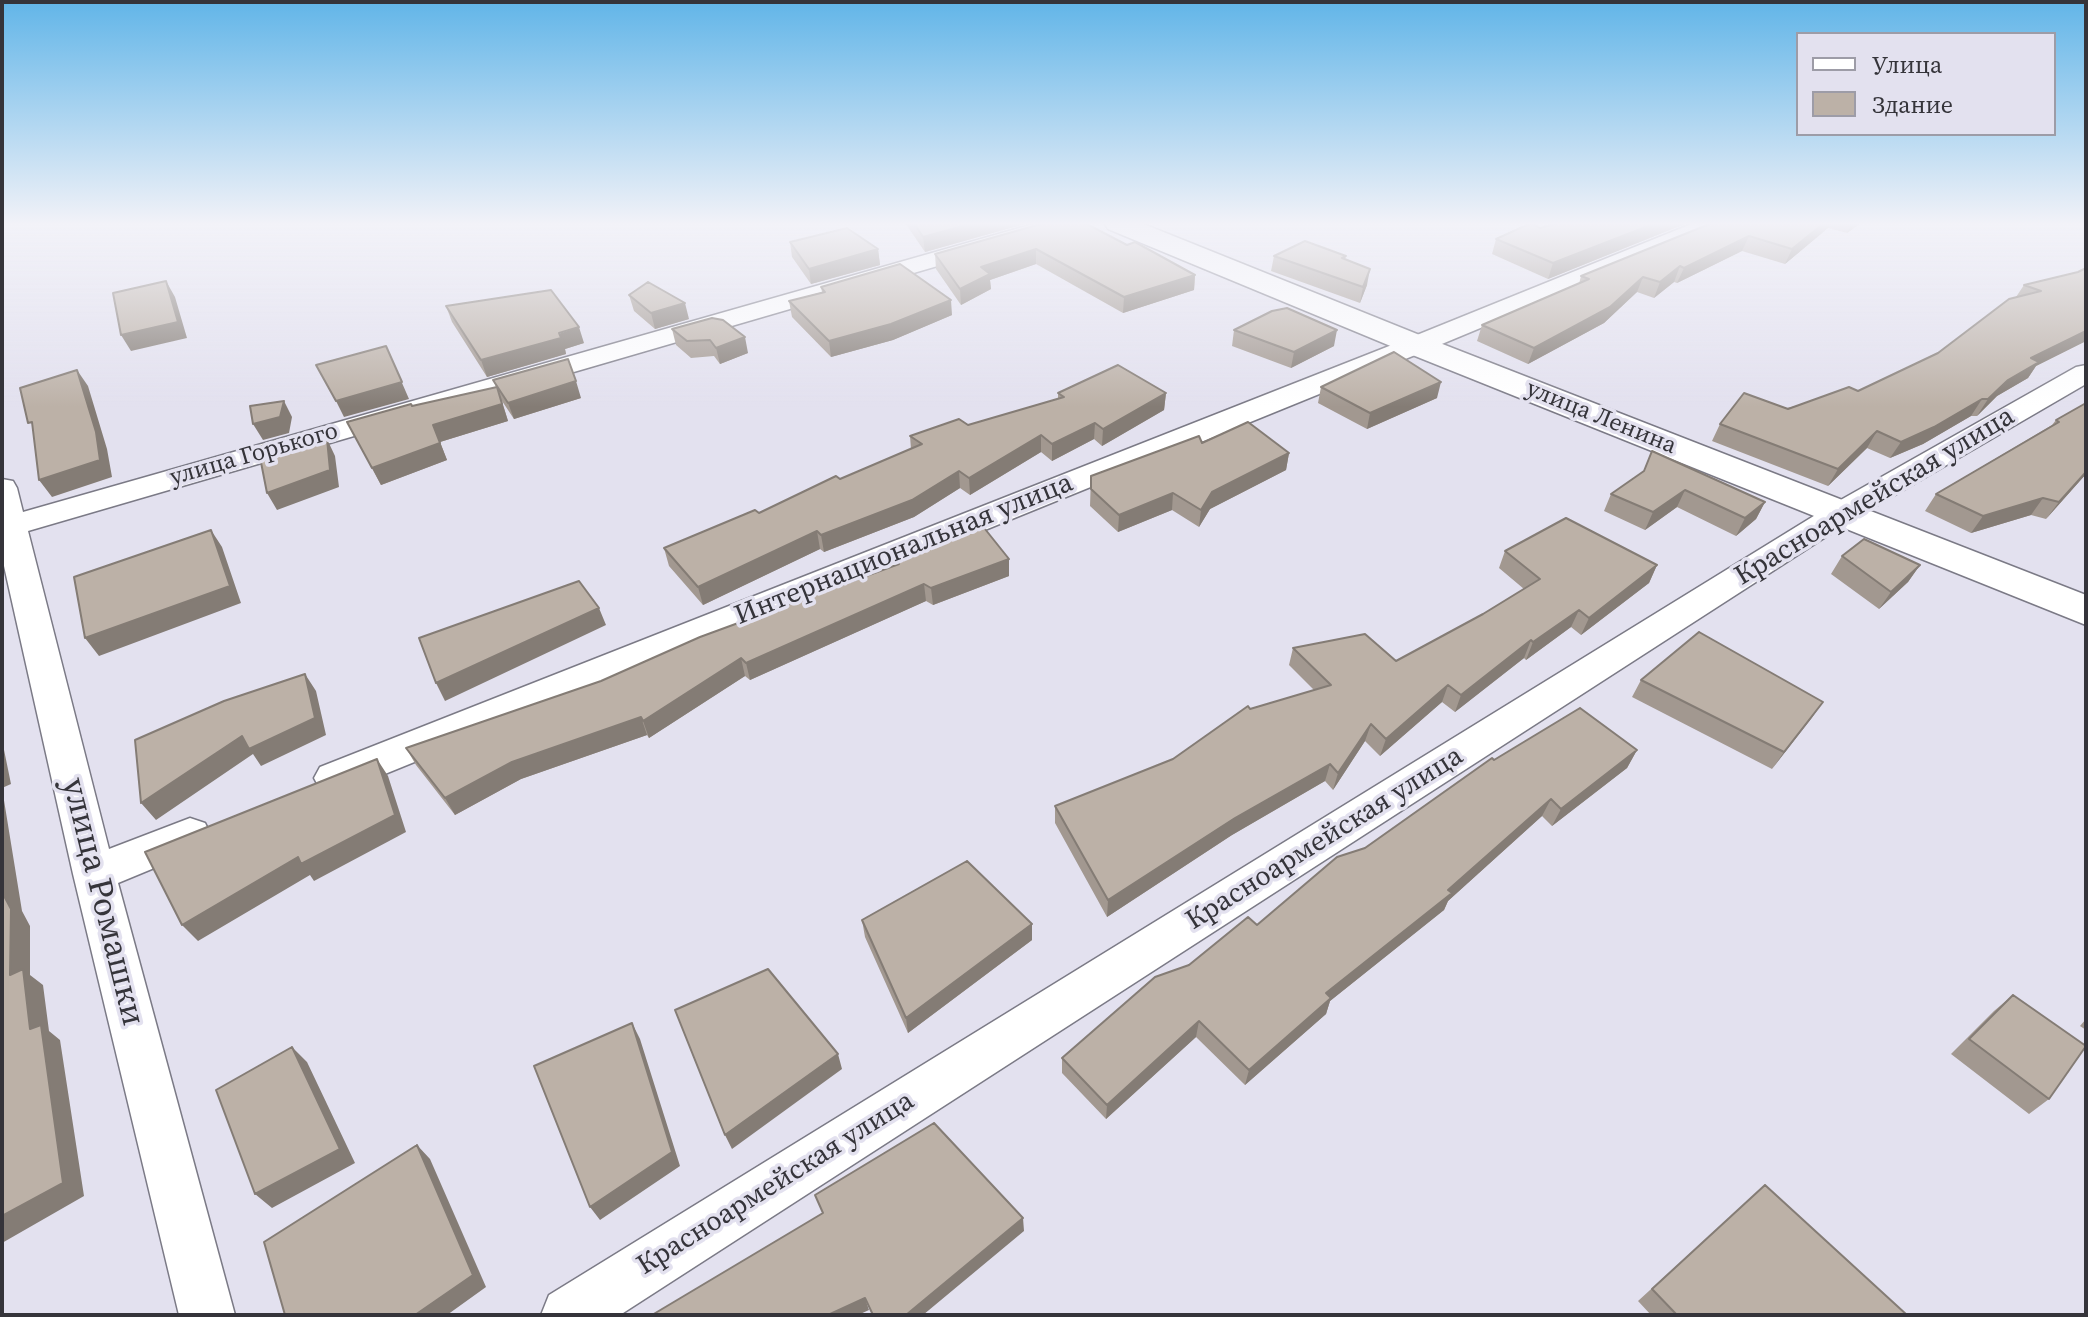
<!DOCTYPE html>
<html>
<head>
<meta charset="utf-8">
<style>
	body { margin:0 }
	#map { position:relative; width:2088px; height:1317px; overflow:hidden; background:#e3e1ef; font-family:"Source Serif 4",serif }
	canvas { display:block }
	.frame { position:absolute; inset:0; border:4px solid #35343a; pointer-events:none }
	.legend { position:absolute; left:1796px; top:32px; width:260px; height:104px; box-sizing:border-box; background:#e3e1ef; border:2px solid #9d9ca7; margin:0; padding:10px 14px; list-style:none; font-size:24px; color:#35343a }
	.legend li { display:flex; align-items:center; gap:16px; height:40px }
	.legend b { width:40px; border:2px solid #9d9ca7 }
</style>
</head>
<body>
<div id="map">
<canvas width="2088" height="1317"></canvas>
<div class="frame"></div>
<ul class="legend">
<li><b style="height:10px;background:#fff"></b>Улица</li>
<li><b style="height:22px;background:#bcb1a7"></b>Здание</li>
</ul>
</div>
<script>
const ctx = document.querySelector('canvas').getContext('2d');
ctx.lineJoin = 'round';
const poly = rows => new Path2D(rows.map(r => 'M' + r).join(''));
function stroke(path, color, width, dash) { ctx.strokeStyle = color; ctx.lineWidth = width; ctx.lineCap = dash ? 'butt' : 'round'; ctx.setLineDash(dash || []); ctx.stroke(path); }
function fillPath(path, color) { ctx.fillStyle = color; ctx.fill(path, 'evenodd'); }
function drawText(font, color, halo, rows, align = 'center') {
  ctx.font = font + ' "Source Serif 4",serif'; ctx.lineWidth = 7; ctx.setLineDash([]); ctx.textBaseline = 'middle'; ctx.strokeStyle = halo; ctx.fillStyle = color; for (const [text, x, y, turn = 0] of rows) {
    ctx.save(); ctx.translate(x, y); ctx.rotate((+turn || 0) * Math.PI / 180); ctx.textAlign = isNaN(turn) ? turn : align; if (halo) ctx.strokeText(text, 0, 0); ctx.fillText(text, 0, 0); ctx.restore();
  }
}
const street = poly([
	[1037,223,1071,223,1068,228,28,531,109,849,190,818,205,823,211,835,205,847,118,883,235,1315,179,1315,73,874,2,557,2,479,13,481,17,488,23,512,1037,223],
	[1694,223,1724,223,1721,228,1425,351,348,789,334,793,320,789,314,778,320,767,1407,339,1694,223],
	[2086,365,2086,384,1852,520,620,1315,541,1315,549,1295,1830,506,2076,367,2086,365]
]);
const secondary = poly([
	[1104,223,1141,223,1427,338,2086,595,2086,625,1405,352,1108,229,1104,223]
]);
stroke(street, '#7b7a86', 3);
stroke(secondary, '#7b7a86', 3);
fillPath(street, '#fff');
fillPath(secondary, '#fff');
fillPath(poly([
	[905,223,1028,223,925,252],
	[1557,223,1687,223,1548,279,1492,254,1496,239],
	[1712,223,1861,223,1847,233,1828,228,1785,264,1742,251,1677,283,1674,282,1654,298,1637,292,1604,323,1528,364,1477,341,1482,325,1579,284,1581,276],
	[790,242,878,249,880,265,811,284,792,257],
	[1127,245,1195,275,1194,290,1123,313,1036,264,990,280,991,289,961,305,936,269,935,254],
	[1274,256,1346,256,1345,259,1367,285,1360,303,1271,271],
	[2086,268,2086,341,2036,366,2028,378,1997,396,1977,416,1971,416,1923,444,1890,458,1867,448,1828,486,1712,441,1720,424,1858,391,1938,353,2016,297,2024,285,2078,272],
	[821,287,952,315,893,340,831,357,792,317,789,301,822,292],
	[629,295,689,319,655,329,634,311],
	[446,306,584,343,565,349,566,354,487,377,452,322],
	[712,318,748,353,720,364,714,356,691,358,676,345,672,329],
	[1234,330,1334,346,1291,368,1232,346],
	[493,380,581,398,514,419,502,401,508,421,440,442,447,460,381,485,347,422,496,387],
	[1321,387,1437,398,1367,429,1318,403],
	[1058,393,1166,393,1164,410,1102,446,1094,439,1052,461,1041,452,970,495,960,488,914,517,824,552,820,549,703,605,669,566,664,548,759,513,911,449,910,436,968,425,1058,399],
	[2086,403,2086,474,2046,519,2031,515,1971,533,1925,511,1936,494,2052,425,2056,420],
	[1202,443,1289,453,1286,470,1210,509,1199,527,1172,510,1118,532,1090,506,1091,476],
	[1644,471,1765,502,1756,519,1736,536,1677,507,1645,530,1604,511,1611,494],
	[1505,551,1657,565,1649,583,1581,635,1571,627,1526,660,1524,658,1455,712,1442,702,1380,756,1365,741,1333,790,1325,781,1232,835,1107,917,1055,823,1055,806,1173,759,1250,709,1314,690,1289,665,1293,648,1396,661,1483,614,1524,589,1499,568],
	[1842,556,1920,565,1908,582,1879,609,1831,574],
	[1009,559,1009,576,933,605,926,601,750,680,745,676,649,738,647,735,521,779,455,815,416,765,406,748,601,681],
	[1641,680,1823,702,1772,769,1632,697],
	[1637,750,1627,768,1552,826,1542,816,1448,901,1444,910,1330,1001,1326,1014,1245,1085,1196,1037,1106,1119,1062,1073,1062,1058,1189,965,1257,925,1365,848,1494,760],
	[862,920,1032,940,908,1033,865,937],
	[2013,995,2049,1099,2029,1114,1951,1054,1994,1011],
	[2086,1019,2086,1030,2080,1026],
	[1765,1185,1907,1315,1651,1315,1638,1301]
]), '#a29890');
fillPath(poly([
	[974,223,1028,223,925,252,923,237],
	[1656,223,1687,223,1548,279,1553,263],
	[1824,223,1831,223,1828,228,1785,264,1792,249],
	[1852,223,1861,223,1847,233],
	[1749,236,1742,251,1677,283,1684,268],
	[878,249,880,265,811,284,809,269],
	[1036,249,1036,264,990,280,991,289,961,305,960,289,981,267],
	[1680,266,1674,282,1654,298,1660,282],
	[1370,269,1367,285,1360,303,1363,287],
	[1195,275,1194,290,1123,313,1124,297],
	[1643,277,1637,292,1604,323,1528,364,1534,348],
	[166,281,175,297,187,338,131,351,121,335],
	[951,300,952,315,893,340,831,357,829,341],
	[685,303,689,319,655,329,651,313],
	[579,327,584,343,565,349,566,354,487,377,481,360],
	[1337,330,1334,346,1291,368,1294,352],
	[2086,331,2086,341,2036,366,2028,378,1997,396,1977,416,1988,399,2031,358],
	[745,337,748,353,720,364,716,348],
	[386,346,409,399,344,417,336,401],
	[77,370,88,386,107,449,112,477,52,497,39,480],
	[576,381,581,398,514,419,508,403],
	[1441,382,1437,398,1367,429,1370,413],
	[497,387,508,421,440,442,447,460,381,485,372,468,433,425],
	[1166,393,1164,410,1102,446,1103,429],
	[1982,399,1971,416,1923,444,1890,458,1901,442],
	[284,401,292,417,289,433,263,440,253,424],
	[1095,423,1094,439,1052,461,1052,444],
	[1877,431,1867,448,1828,486,1838,469],
	[1041,435,1041,452,970,495,969,478],
	[327,439,335,456,339,487,277,510,267,493],
	[1289,453,1286,470,1210,509,1199,527,1201,510,1212,492],
	[959,471,960,488,914,517,824,552,821,535],
	[2086,472,2086,474,2046,519,2059,502],
	[1685,490,1677,507,1645,530,1653,512],
	[1173,493,1172,510,1118,532,1119,515],
	[2043,498,2031,515,1971,533,1983,516],
	[1765,502,1756,519,1736,536,1745,518],
	[211,530,222,547,241,603,99,656,85,638],
	[817,531,820,549,703,605,698,587],
	[1009,559,1009,576,933,605,931,588],
	[1657,565,1649,583,1581,635,1589,618],
	[1920,565,1908,582,1879,609,1891,592],
	[924,584,926,601,750,680,746,663],
	[599,608,606,625,445,701,436,683],
	[1579,610,1571,627,1526,660,1533,642],
	[1531,640,1524,658,1455,712,1461,695],
	[741,658,745,676,649,738,643,721],
	[305,674,316,691,326,735,261,766,253,754,156,820,141,803],
	[1448,685,1442,702,1380,756,1386,739],
	[1823,702,1811,719,1772,769,1784,752],
	[641,717,647,735,521,779,455,815,445,798,512,762],
	[1371,724,1365,741,1333,790,1338,773],
	[2,740,11,784,2,788],
	[1637,750,1627,768,1552,826,1561,809],
	[377,759,388,776,406,832,314,881,310,875,198,941,182,925],
	[1330,764,1325,781,1232,835,1107,917,1108,900,1235,818],
	[2,788,22,911,30,926,30,975,43,985,49,1031,60,1040,84,1196,2,1243,2,1216,30,1029,10,975,2,886],
	[1551,799,1542,816,1448,901,1444,910,1330,1001,1326,1014,1245,1085,1249,1070,1326,993,1448,890],
	[1032,924,1032,940,908,1033,906,1018],
	[1199,1021,1196,1037,1106,1119,1107,1105],
	[632,1023,640,1039,680,1166,600,1220,590,1207],
	[292,1047,307,1062,355,1163,272,1208,255,1194],
	[838,1054,842,1069,732,1149,725,1135],
	[417,1145,430,1159,486,1287,447,1315,415,1315],
	[1023,1218,1024,1231,923,1315,906,1315],
	[865,1298,869,1310,858,1315,828,1315]
]), '#847c75');
const building = poly([
	[914,223,974,223,923,237,914,223],
	[1044,223,1085,223,1127,245,1135,242,1195,275,1124,297,1036,249,981,267,990,274,960,289,935,254,1044,223],
	[1531,223,1540,228,1557,223,1656,223,1553,263,1496,239,1531,223],
	[1712,223,1824,223,1792,249,1749,236,1684,268,1680,266,1660,282,1643,277,1610,307,1534,348,1482,325,1589,279,1581,276,1712,223],
	[847,228,878,249,809,269,790,242,847,228],
	[1305,241,1346,256,1342,258,1370,269,1363,287,1274,256,1305,241],
	[900,264,951,300,891,324,829,341,789,301,825,292,821,287,900,264],
	[2086,268,2086,331,2031,358,2039,362,2008,380,1988,399,1982,399,1934,427,1901,442,1877,431,1838,469,1720,424,1744,393,1788,409,1849,387,1858,391,1938,353,2009,299,2041,291,2024,285,2078,272,2086,268],
	[166,281,178,322,121,335,113,293,166,281],
	[648,282,685,303,651,313,629,295,648,282],
	[551,290,579,327,559,333,561,338,481,360,446,306,551,290],
	[1287,308,1337,330,1294,352,1234,330,1272,311,1287,308],
	[712,318,723,320,745,337,716,348,710,340,687,341,672,329,712,318],
	[386,346,402,382,336,401,316,365,386,346],
	[1394,352,1441,382,1370,413,1321,387,1394,352],
	[568,359,576,381,508,403,493,380,568,359],
	[1118,365,1166,393,1103,429,1095,423,1052,444,1041,435,969,478,959,471,912,500,821,535,817,531,698,587,664,548,755,510,759,513,836,476,840,479,922,444,910,436,959,419,968,425,1064,397,1058,393,1118,365],
	[77,370,96,432,100,460,39,480,32,422,28,423,20,388,77,370],
	[497,387,502,404,433,425,440,443,372,468,347,422,411,404,412,406,497,387],
	[284,401,280,417,253,424,250,406,284,401],
	[2086,403,2086,472,2059,502,2043,498,1983,516,1936,494,2059,422,2056,420,2086,403],
	[1248,422,1289,453,1212,492,1201,510,1173,493,1119,515,1091,489,1091,476,1199,436,1202,443,1248,422],
	[327,439,330,470,267,493,258,447,273,443,270,451,327,439],
	[1652,451,1765,502,1745,518,1685,490,1653,512,1611,494,1644,471,1652,451],
	[1566,518,1657,565,1589,618,1579,610,1533,642,1531,640,1461,695,1448,685,1386,739,1371,724,1338,773,1330,764,1235,818,1108,900,1055,806,1173,759,1248,706,1250,709,1331,685,1293,648,1365,634,1396,661,1483,614,1540,579,1505,551,1566,518],
	[973,524,981,524,1009,559,931,588,924,584,746,663,741,658,643,721,641,717,512,762,445,798,406,748,601,681,700,637,899,564,899,556,973,524],
	[211,530,230,586,85,638,74,577,211,530],
	[1864,539,1920,565,1891,592,1842,556,1864,539],
	[579,581,599,608,436,683,419,638,579,581],
	[1699,632,1823,702,1784,752,1641,680,1699,632],
	[305,674,315,718,249,749,242,736,141,803,135,740,224,701,305,674],
	[1580,708,1637,750,1561,809,1551,799,1448,890,1452,893,1326,993,1331,998,1249,1070,1199,1021,1107,1105,1062,1058,1155,977,1189,965,1248,917,1257,925,1337,857,1365,848,1492,758,1494,760,1580,708],
	[377,759,395,815,301,864,298,857,182,925,145,852,377,759],
	[967,861,1032,924,906,1018,862,920,967,861],
	[2,886,3,894,11,909,10,975,23,969,30,1029,41,1025,63,1183,2,1216,2,886],
	[768,969,838,1054,725,1135,675,1010,768,969],
	[2013,995,2086,1046,2049,1099,1969,1039,2013,995],
	[632,1023,672,1152,590,1207,534,1066,632,1023],
	[292,1047,340,1149,255,1194,216,1090,292,1047],
	[934,1123,1023,1218,906,1315,873,1315,865,1298,828,1315,652,1315,823,1213,815,1195,934,1123],
	[417,1145,473,1275,415,1315,285,1315,264,1242,417,1145],
	[1765,1185,1907,1315,1677,1315,1652,1289,1765,1185]
]);
fillPath(building, '#bcb1a7');
stroke(building, '#847c75', 2);
const sky = ctx.createLinearGradient(0, 0, 0, 407);
sky.addColorStop(0, '#61b5e8');
sky.addColorStop(0.55, '#f2f2f8');
sky.addColorStop(1, '#f2f2f800');
ctx.fillStyle = sky;
ctx.fillRect(0, 0, 2088, 407);
drawText('24px', '#35343a', '#e3e1ef', [
	["улица Ленина",1601,418,22],
	["улица Горького",254,455,-16]
]);
drawText('28px', '#35343a', '#e3e1ef', [
	["Красноармейская улица",1875,497,-31],
	["Интернациональная улица",904,550,-22],
	["Красноармейская улица",1325,839,-32],
	["Красноармейская улица",776,1184,-32]
]);
drawText('34px', '#35343a', '#e3e1ef', [
	["улица Ромашки",102,902,76]
]);
</script>
</body>
</html>
